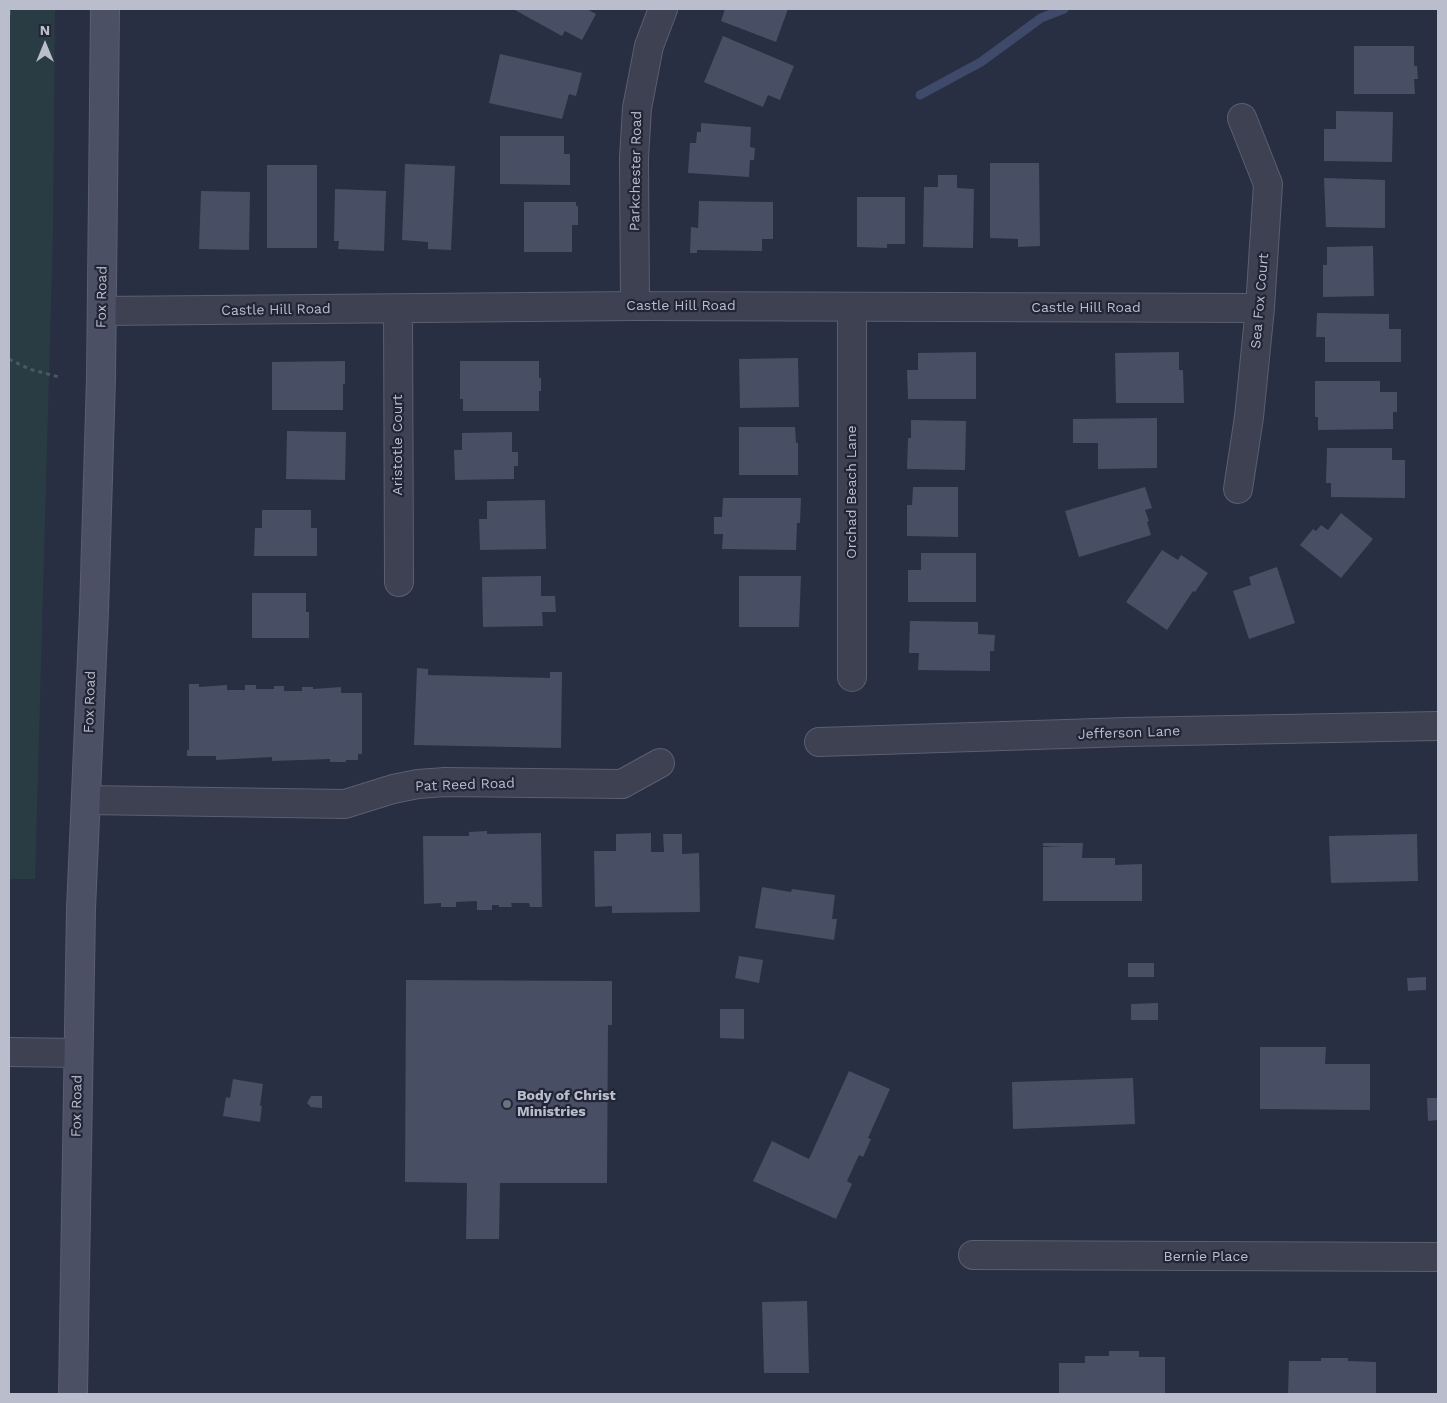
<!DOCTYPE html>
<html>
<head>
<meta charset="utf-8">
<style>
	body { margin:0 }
	#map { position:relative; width:1447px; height:1403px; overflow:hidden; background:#282f42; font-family:"Work Sans",sans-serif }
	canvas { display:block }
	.frame { position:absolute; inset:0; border:10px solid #babdcc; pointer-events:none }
	.north { position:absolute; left:20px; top:20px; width:50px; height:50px; -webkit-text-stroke:4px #212637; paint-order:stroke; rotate:0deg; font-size:14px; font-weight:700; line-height:20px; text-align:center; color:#babdcc }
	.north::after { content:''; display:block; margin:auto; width:18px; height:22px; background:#babdcc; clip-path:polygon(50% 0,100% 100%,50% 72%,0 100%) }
</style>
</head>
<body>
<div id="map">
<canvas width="1447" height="1403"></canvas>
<div class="frame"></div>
<div class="north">N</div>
</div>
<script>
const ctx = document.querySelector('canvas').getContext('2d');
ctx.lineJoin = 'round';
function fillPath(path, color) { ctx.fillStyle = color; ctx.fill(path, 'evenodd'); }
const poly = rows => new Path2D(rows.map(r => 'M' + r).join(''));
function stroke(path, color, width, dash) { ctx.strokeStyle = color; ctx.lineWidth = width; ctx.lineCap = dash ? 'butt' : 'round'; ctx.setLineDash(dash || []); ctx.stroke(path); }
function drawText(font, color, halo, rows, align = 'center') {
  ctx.font = font + ' "Work Sans",sans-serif'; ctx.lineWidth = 4.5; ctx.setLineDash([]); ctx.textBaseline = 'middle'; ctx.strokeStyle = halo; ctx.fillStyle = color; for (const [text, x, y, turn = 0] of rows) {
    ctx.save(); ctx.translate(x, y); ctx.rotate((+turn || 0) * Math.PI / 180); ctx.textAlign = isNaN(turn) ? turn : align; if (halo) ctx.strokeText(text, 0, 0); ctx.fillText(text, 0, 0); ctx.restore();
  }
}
fillPath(poly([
	[9,9,55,9,53,229,35,879,9,879]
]), '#2a3c43');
stroke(poly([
	[920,95,981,62,1041,18,1064,9]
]), '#3f496a', 9);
fillPath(poly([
	[513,9,587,9,596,14,582,40,565,31,562,36],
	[725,9,788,9,776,42,721,21],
	[723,36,794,66,780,100,768,95,763,107,704,82],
	[1354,46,1414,46,1414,66,1417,66,1418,79,1414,79,1415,94,1354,94],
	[500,54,582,73,576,96,569,94,562,119,489,103],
	[1336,111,1393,112,1392,162,1324,161,1324,129,1336,129],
	[701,123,751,127,750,147,755,148,754,160,750,160,749,177,688,173,690,143,696,143,697,132,701,132],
	[500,136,564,136,564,154,570,154,570,185,500,184],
	[990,163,1039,163,1040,246,1018,247,1018,239,990,238],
	[405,164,455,166,451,250,428,249,428,242,402,240],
	[267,165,317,165,317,248,267,248],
	[938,175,957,175,957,188,974,189,973,248,923,247,924,187,938,187],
	[1324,178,1385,180,1385,228,1326,227],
	[335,189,386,191,384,251,338,249,339,241,334,241],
	[201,191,250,192,249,250,199,249],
	[857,197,905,197,905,244,887,244,887,248,857,247],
	[699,201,773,202,773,239,762,239,762,251,697,250,697,253,690,253,691,227,698,228],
	[524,202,576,202,576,206,578,206,578,225,572,225,572,252,524,252],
	[1373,246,1374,296,1323,297,1323,265,1327,265,1327,247],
	[1317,313,1389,314,1389,329,1401,329,1401,362,1325,362,1325,337,1316,337],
	[976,352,976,399,908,399,907,370,918,370,918,353],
	[1179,352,1179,370,1183,370,1184,403,1116,403,1115,353],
	[798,358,799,407,740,408,739,359],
	[345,361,345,384,343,384,343,410,272,410,272,362],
	[460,361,539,361,539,378,541,378,541,391,539,391,539,411,463,411,463,399,460,399],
	[1315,381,1380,381,1380,392,1397,392,1397,412,1393,412,1393,429,1318,430,1318,417,1315,417],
	[1157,418,1157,468,1098,469,1098,443,1073,443,1073,419],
	[911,420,966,421,965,470,907,469,908,438,911,438],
	[739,427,795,427,796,443,798,443,798,475,739,475],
	[287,431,346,432,345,480,286,479],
	[512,432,512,452,518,452,518,466,514,466,514,479,455,480,454,450,462,450,462,433],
	[1327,448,1392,448,1392,460,1405,460,1405,498,1331,497,1331,483,1326,483],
	[913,487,958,487,958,537,907,536,907,505,912,505],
	[1145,487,1152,508,1145,510,1149,521,1147,522,1151,535,1079,557,1065,511],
	[723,498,801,498,800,523,797,523,796,550,722,549,723,534,714,534,714,517,722,517],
	[545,500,546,549,480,550,479,519,487,519,487,501],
	[262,510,311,510,311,528,317,528,317,556,254,556,255,528,262,528],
	[1341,513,1373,539,1341,578,1300,545,1313,529,1316,531,1321,525,1328,530],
	[1162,550,1178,560,1181,555,1208,573,1195,592,1193,591,1167,630,1126,602],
	[921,553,976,553,976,602,908,602,908,570,921,570],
	[1277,567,1295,623,1249,639,1233,591,1251,585,1249,577],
	[541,576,541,596,555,596,556,612,542,612,543,626,483,627,482,577],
	[739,576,801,576,799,627,739,627],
	[252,593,306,593,306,612,309,612,309,638,252,638],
	[910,621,978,622,978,634,995,635,994,651,990,651,990,671,918,670,919,653,909,653],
	[417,668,428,669,428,675,550,678,550,672,562,672,561,748,414,745],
	[189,684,199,684,199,687,227,685,227,690,245,690,245,685,256,685,256,689,274,689,274,686,284,686,284,691,302,691,302,687,313,687,313,689,341,687,341,693,362,693,362,754,358,754,358,760,346,760,346,762,330,762,330,759,272,761,272,757,216,760,216,756,187,756,187,750,189,750],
	[487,831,487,834,541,833,542,907,530,907,529,903,511,903,512,907,499,907,499,905,492,905,492,910,477,910,477,901,456,902,456,907,441,907,441,903,424,904,423,836,469,836,469,832],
	[651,833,651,852,664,852,663,834,682,834,682,854,699,853,700,912,612,913,612,906,595,907,594,851,616,851,616,834],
	[1417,834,1418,881,1331,883,1329,836],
	[1043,843,1083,843,1082,858,1115,858,1115,865,1142,864,1142,901,1043,901,1043,847,1064,847,1043,846],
	[762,887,791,892,792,889,835,895,832,919,837,919,834,940,755,928],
	[739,956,763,960,759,983,735,978],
	[1128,963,1154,963,1154,977,1128,977],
	[1426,977,1426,990,1408,991,1407,978],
	[406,980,612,981,612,1025,608,1025,607,1183,500,1183,499,1239,466,1239,467,1183,405,1182],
	[1158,1003,1158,1020,1131,1020,1131,1004],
	[720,1009,744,1009,744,1039,720,1038],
	[1260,1047,1326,1047,1325,1064,1370,1064,1370,1110,1260,1109],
	[849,1071,890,1089,868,1138,871,1139,863,1157,859,1155,847,1181,852,1184,836,1219,753,1181,772,1141,809,1159],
	[1133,1078,1135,1124,1013,1129,1012,1082],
	[233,1079,263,1084,260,1106,262,1106,260,1122,223,1116,226,1097,230,1098],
	[311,1096,322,1096,322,1108,311,1107,307,1103],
	[1427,1098,1438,1098,1438,1120,1428,1121],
	[807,1301,809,1373,764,1373,762,1302],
	[1109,1351,1139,1351,1139,1357,1165,1357,1165,1394,1059,1394,1059,1363,1085,1363,1085,1356,1109,1356],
	[1321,1358,1348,1358,1348,1361,1376,1362,1376,1394,1288,1394,1289,1361,1321,1361]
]), '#484e64');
const street = poly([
	[635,306,634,158,637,108,649,46,663,9],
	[852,307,852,677],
	[398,309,399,582],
	[102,311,635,306,1260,308],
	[1238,489,1249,417,1260,308,1268,184,1242,118],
	[819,742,1127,732,1438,726],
	[86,800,345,804,393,789,418,784,445,782,622,784,660,763],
	[9,1052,77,1053],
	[973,1255,1438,1257]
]);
const secondary = poly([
	[73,1394,81,909,94,611,101,378,105,9]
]);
stroke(street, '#5b5f6f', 30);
stroke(secondary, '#5b5f6f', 30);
stroke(poly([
	[9,15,10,9],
	[9,359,29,369,59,377]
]), '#495960', 3, [4, 4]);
stroke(street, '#3d4152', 28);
stroke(secondary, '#4b5065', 28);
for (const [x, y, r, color] of [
	[507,1104,5,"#6b7280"]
]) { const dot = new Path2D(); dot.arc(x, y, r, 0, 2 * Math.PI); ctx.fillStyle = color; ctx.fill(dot); stroke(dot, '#212637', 2); }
drawText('14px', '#babdcc', '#212637', [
	["Parkchester Road",636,171,-89],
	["Fox Road",102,297,-89],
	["Sea Fox Court",1260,301,-85],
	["Castle Hill Road",681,306],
	["Castle Hill Road",1086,308],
	["Castle Hill Road",276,310,-1],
	["Aristotle Court",398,445,-90],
	["Orchad Beach Lane",852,492,-90],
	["Fox Road",90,702,-88],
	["Jefferson Lane",1129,733,-2],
	["Pat Reed Road",465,785,-2],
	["Fox Road",77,1106,-89],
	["Bernie Place",1206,1257]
]);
drawText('bold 14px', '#babdcc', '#212637', [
	["Body of Christ",517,1096],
	["Ministries",517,1112]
], 'left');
</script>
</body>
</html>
